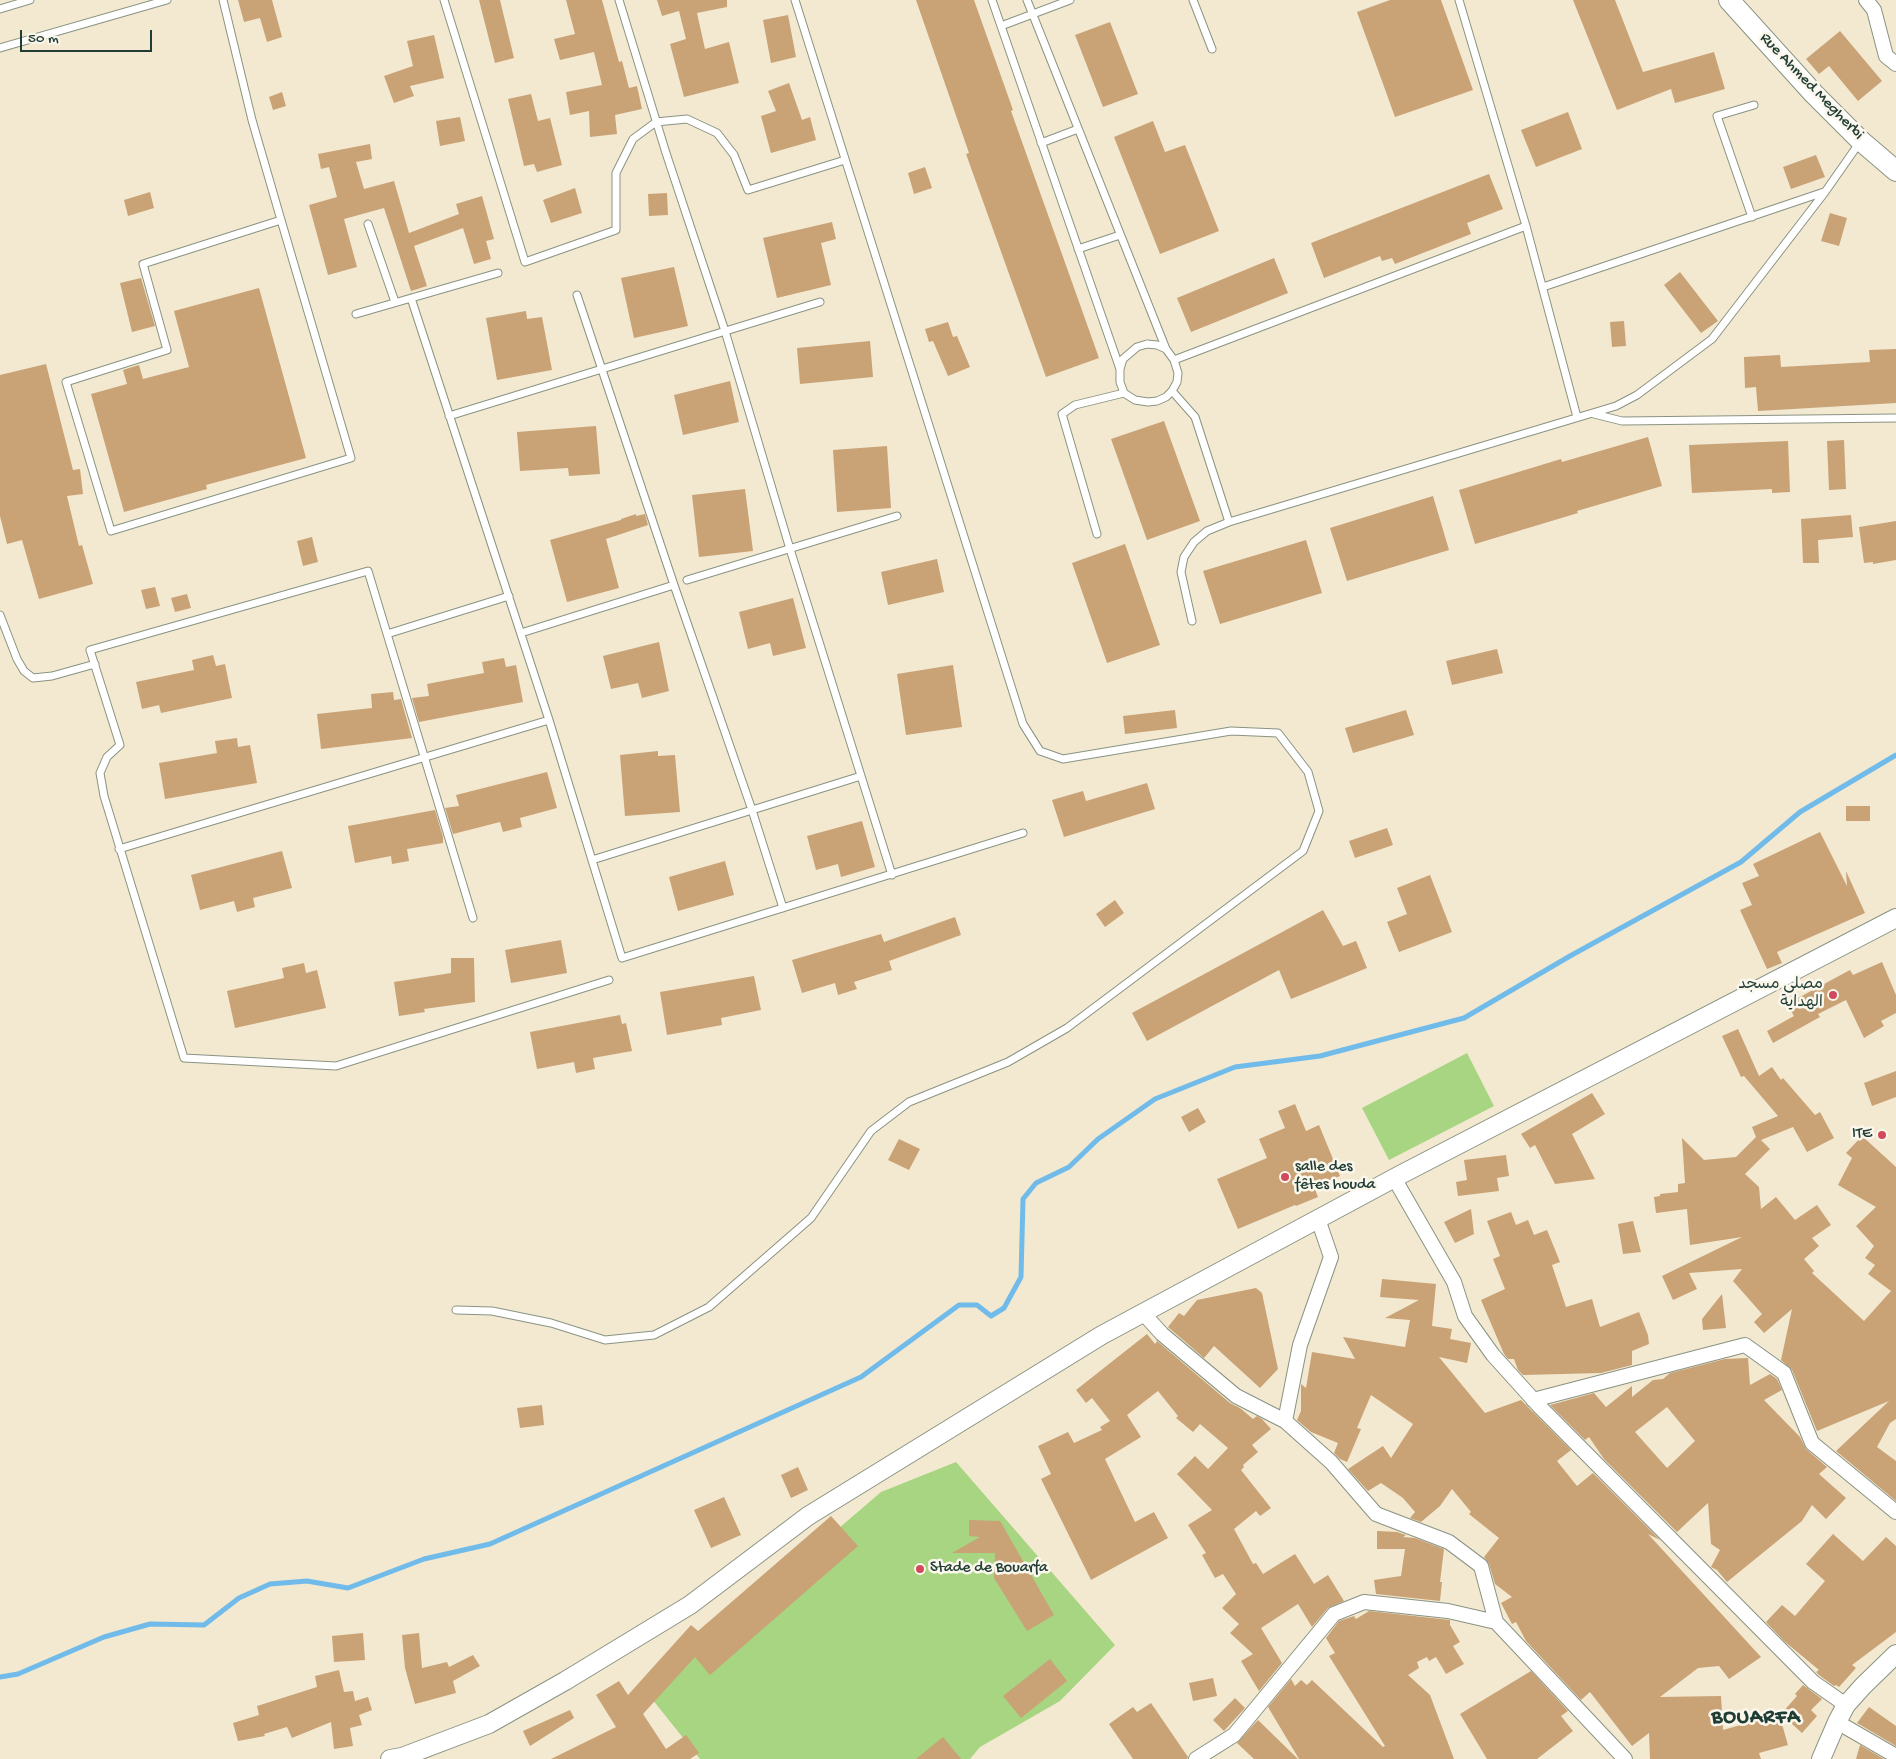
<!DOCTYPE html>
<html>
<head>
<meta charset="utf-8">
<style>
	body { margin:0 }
	#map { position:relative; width:1896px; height:1759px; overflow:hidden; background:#f3e9d1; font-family:"Gochi Hand",sans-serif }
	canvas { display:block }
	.scale { position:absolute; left:20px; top:30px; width:132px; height:22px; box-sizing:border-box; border:2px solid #1f3d34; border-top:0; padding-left:6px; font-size:15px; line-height:18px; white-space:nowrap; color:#1f3d34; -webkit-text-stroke:4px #fbf7ec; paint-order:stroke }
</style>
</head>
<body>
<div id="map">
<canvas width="1896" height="1759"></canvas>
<div class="scale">50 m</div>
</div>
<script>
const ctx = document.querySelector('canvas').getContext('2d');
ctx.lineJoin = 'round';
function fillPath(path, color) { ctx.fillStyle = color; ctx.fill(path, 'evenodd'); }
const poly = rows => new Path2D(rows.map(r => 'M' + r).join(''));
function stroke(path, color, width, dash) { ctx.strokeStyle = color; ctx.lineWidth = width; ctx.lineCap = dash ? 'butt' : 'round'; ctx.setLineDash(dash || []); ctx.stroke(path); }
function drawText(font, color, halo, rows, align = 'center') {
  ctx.font = font + ' "Gochi Hand","Playpen Sans Arabic",sans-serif'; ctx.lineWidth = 5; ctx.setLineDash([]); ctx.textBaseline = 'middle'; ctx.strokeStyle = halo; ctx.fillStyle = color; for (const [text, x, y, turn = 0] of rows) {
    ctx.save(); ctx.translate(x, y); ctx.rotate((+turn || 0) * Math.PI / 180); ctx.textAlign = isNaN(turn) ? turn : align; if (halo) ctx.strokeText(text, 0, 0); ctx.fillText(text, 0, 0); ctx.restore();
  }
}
fillPath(poly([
	[1467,1053,1494,1106,1389,1160,1362,1108],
	[956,1462,1115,1645,1060,1701,980,1747,970,1759,700,1759,652,1699,683,1662,881,1492]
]), '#a7d582');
stroke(poly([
	[0,1677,18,1674,104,1637,150,1624,204,1625,239,1598,270,1584,307,1581,348,1588,424,1559,490,1544,861,1377,959,1305,977,1305,991,1316,1004,1308,1021,1277,1023,1199,1036,1183,1069,1167,1098,1139,1155,1099,1235,1067,1320,1056,1464,1018,1570,956,1741,862,1800,812,1896,755]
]), '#70bbe9', 5);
fillPath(poly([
	[238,0,272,0,282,37,267,42,260,18,244,22],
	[479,0,500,0,514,58,495,63],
	[566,0,602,0,619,62,622,61,629,88,637,86,642,109,615,115,617,134,590,137,589,111,570,115,566,92,602,85,594,52,560,60,554,39,575,34],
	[657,0,727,0,727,7,697,13,705,49,729,42,739,83,684,97,670,44,686,39,679,11,662,16],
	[916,0,974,0,1013,110,1011,111,1099,358,1046,377,966,154,969,153],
	[1390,0,1441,0,1473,90,1395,117,1357,12],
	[1573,0,1615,0,1643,72,1714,52,1725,89,1675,103,1671,89,1617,110],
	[788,15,796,57,771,63,763,20],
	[1110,22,1138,94,1103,107,1075,35],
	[1840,31,1882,81,1858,101,1829,66,1819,74,1806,59],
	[434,35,444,78,410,86,414,96,394,103,384,76,413,66,407,41],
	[789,83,802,120,810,117,816,140,771,153,761,116,776,111,768,91],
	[282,92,286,106,273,110,269,97],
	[531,94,538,121,550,118,562,165,537,172,534,164,524,166,508,99],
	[1568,112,1582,149,1536,167,1521,130],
	[460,117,465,141,440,146,436,121],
	[1153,121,1165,152,1185,145,1219,231,1160,254,1114,137],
	[370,144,372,159,356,162,364,189,394,181,409,233,459,214,456,204,482,196,494,239,486,241,491,259,474,264,463,228,414,246,427,286,411,291,384,208,344,219,357,267,328,275,309,205,337,197,329,167,321,169,318,154],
	[1816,155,1825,177,1791,189,1783,167],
	[925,167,932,188,914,194,908,173],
	[1489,174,1503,209,1467,223,1471,234,1395,264,1392,258,1382,261,1380,256,1324,278,1311,243],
	[575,188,582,213,551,223,543,200],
	[150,192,154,208,128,216,124,200],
	[667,193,668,215,649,216,648,194],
	[1830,213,1847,218,1839,246,1821,241],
	[832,222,836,239,821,243,831,285,777,298,763,238],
	[1274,258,1288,293,1191,332,1177,298],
	[674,267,688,326,634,338,621,278],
	[1680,272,1718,321,1701,333,1664,285],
	[141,278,155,326,132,332,120,283],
	[259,288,306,458,206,485,207,489,124,512,91,394,127,384,123,370,126,369,139,365,143,379,189,367,174,311],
	[526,311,527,319,542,317,552,370,497,380,486,318],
	[1624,321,1626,346,1612,347,1610,322],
	[948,322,953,337,957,336,970,367,948,376,933,341,929,342,925,329],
	[870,341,873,377,800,384,797,348],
	[1896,349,1896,403,1758,411,1756,387,1745,388,1744,357,1780,355,1781,367,1870,362,1869,350],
	[46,364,73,470,80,469,83,494,67,496,79,546,82,545,93,584,39,599,22,540,7,544,0,516,0,375],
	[730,381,739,422,683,435,674,395],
	[1164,421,1200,521,1147,540,1111,439],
	[596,426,600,474,569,476,568,468,520,471,517,432],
	[1648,437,1662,486,1577,511,1578,513,1475,544,1459,490,1561,459,1562,462],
	[1844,440,1846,489,1829,490,1827,441],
	[1788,441,1790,492,1772,493,1772,489,1692,493,1689,445],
	[887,446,891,508,837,512,833,450],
	[745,489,753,551,699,557,692,495],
	[1433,496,1449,550,1347,581,1330,528],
	[636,514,636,516,645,514,648,525,606,539,619,588,567,602,550,540,621,520,621,519],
	[1851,515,1853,537,1818,540,1819,563,1803,563,1801,519],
	[1896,521,1896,560,1873,564,1873,562,1864,563,1859,527],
	[312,537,318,562,303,566,297,541],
	[1306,540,1322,593,1220,624,1203,571],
	[1125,544,1160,645,1107,663,1072,563],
	[937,559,944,592,888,605,881,572],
	[155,587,160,606,146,609,141,590],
	[187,594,191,608,175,612,171,598],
	[793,598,806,648,773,656,770,643,748,649,739,612],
	[659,642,669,691,642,698,638,683,611,689,603,656],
	[1497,649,1503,673,1452,685,1446,661],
	[213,655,216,666,225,664,232,698,161,713,159,705,142,709,136,682,194,670,192,660],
	[504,658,506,667,516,665,523,702,419,722,412,698,429,696,427,684,484,673,482,662],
	[953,665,962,727,906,735,897,674],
	[393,692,394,700,401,699,412,738,321,749,317,714,372,708,371,694],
	[1175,710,1177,728,1125,734,1123,716],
	[1406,710,1414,735,1353,753,1345,728],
	[237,738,238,747,250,745,257,783,165,799,159,763,217,753,215,741],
	[658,751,658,756,675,755,680,812,625,816,620,755],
	[547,772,557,808,520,818,522,827,503,832,500,822,453,834,445,808,459,806,456,795],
	[1147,783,1155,809,1064,837,1052,800,1083,791,1086,801],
	[1846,806,1870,806,1870,821,1846,821],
	[435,810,443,837,443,843,407,849,409,861,392,864,391,856,355,863,348,826],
	[862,821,875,867,841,877,838,864,816,870,807,836],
	[1387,828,1393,845,1355,858,1349,841],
	[1820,832,1847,886,1846,871,1865,913,1777,952,1782,963,1767,969,1740,910,1752,905,1742,883,1759,876,1753,864],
	[282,851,292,888,253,898,255,907,237,912,234,901,200,910,191,875],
	[725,861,734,895,678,911,669,877],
	[1430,875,1452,932,1399,952,1387,922,1407,914,1397,888],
	[1115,900,1124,913,1105,927,1096,914],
	[1323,910,1343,946,1356,941,1367,968,1291,999,1279,970,1147,1041,1132,1013],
	[955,917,961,935,889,961,892,970,854,982,857,989,838,995,835,983,802,993,792,960,881,934,884,942],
	[561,940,567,973,511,983,505,950],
	[451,958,474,958,475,1002,424,1009,425,1012,399,1016,394,982,451,973],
	[1882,962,1896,995,1896,1013,1881,1021,1884,1026,1864,1038,1846,1000,1818,1014,1820,1017,1773,1043,1767,1031,1794,1016,1787,1004,1850,970,1853,975],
	[304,963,306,973,317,970,326,1008,235,1028,227,991,284,978,282,968],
	[754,976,761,1010,721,1018,722,1025,667,1035,660,992],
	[620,1015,622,1024,626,1023,632,1051,593,1058,595,1069,576,1073,574,1062,537,1069,530,1032],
	[1738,1029,1759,1076,1772,1067,1781,1080,1783,1078,1815,1115,1820,1112,1834,1138,1807,1152,1793,1127,1761,1140,1770,1149,1745,1174,1759,1187,1761,1209,1776,1197,1795,1220,1817,1205,1831,1225,1812,1238,1819,1246,1804,1259,1814,1271,1812,1273,1864,1321,1891,1291,1868,1274,1875,1265,1865,1258,1874,1246,1856,1226,1876,1207,1838,1185,1852,1158,1846,1153,1862,1136,1896,1167,1896,1419,1890,1423,1877,1447,1896,1461,1896,1501,1836,1451,1889,1401,1817,1431,1792,1370,1781,1360,1792,1309,1764,1333,1754,1322,1762,1314,1733,1281,1742,1269,1689,1273,1697,1289,1673,1300,1662,1276,1742,1237,1690,1245,1687,1209,1656,1213,1654,1197,1660,1196,1660,1194,1678,1192,1678,1184,1685,1183,1682,1138,1704,1160,1736,1157,1756,1137,1752,1127,1778,1116,1744,1076,1741,1077,1722,1036],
	[1896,1071,1896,1097,1872,1106,1864,1083],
	[1592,1093,1605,1114,1572,1134,1595,1179,1555,1184,1535,1145,1530,1148,1521,1134],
	[1295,1104,1306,1131,1319,1125,1340,1176,1314,1187,1318,1197,1296,1206,1295,1205,1238,1229,1217,1179,1267,1158,1259,1139,1285,1128,1278,1111],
	[1198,1108,1206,1122,1189,1132,1181,1117],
	[899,1139,920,1149,909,1170,888,1160],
	[1506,1155,1509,1176,1497,1178,1499,1191,1458,1196,1456,1182,1467,1180,1464,1160],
	[1471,1209,1474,1234,1455,1243,1444,1222],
	[1511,1212,1516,1225,1528,1220,1534,1235,1547,1230,1560,1262,1552,1265,1566,1307,1592,1299,1600,1327,1639,1312,1648,1335,1649,1344,1632,1351,1632,1365,1601,1373,1523,1375,1518,1370,1514,1359,1508,1359,1504,1354,1481,1300,1505,1289,1493,1259,1500,1256,1487,1221],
	[1633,1221,1641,1252,1623,1254,1618,1224],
	[1382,1279,1436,1284,1432,1326,1452,1329,1450,1339,1471,1343,1467,1363,1439,1357,1485,1413,1521,1400,1571,1450,1557,1461,1577,1486,1593,1473,1660,1540,1648,1534,1761,1657,1729,1679,1719,1666,1698,1668,1660,1697,1721,1696,1723,1730,1779,1714,1788,1745,1759,1753,1761,1759,1650,1759,1649,1733,1632,1746,1590,1692,1581,1700,1526,1641,1516,1622,1512,1624,1501,1603,1512,1597,1495,1584,1489,1564,1484,1557,1499,1538,1469,1514,1471,1512,1452,1489,1440,1506,1421,1522,1410,1518,1415,1512,1403,1498,1381,1483,1368,1491,1348,1469,1383,1446,1391,1458,1413,1424,1371,1395,1357,1428,1361,1429,1347,1462,1340,1459,1334,1453,1338,1443,1311,1432,1297,1420,1301,1411,1301,1384,1306,1388,1312,1352,1355,1359,1343,1337,1405,1347,1410,1320,1385,1318,1419,1300,1380,1297],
	[1256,1288,1262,1293,1278,1369,1260,1388,1214,1346,1204,1358,1168,1327,1179,1313,1184,1316,1197,1300],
	[1722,1294,1726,1328,1703,1330,1702,1319],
	[1147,1334,1155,1344,1157,1341,1230,1403,1240,1408,1253,1419,1257,1416,1262,1419,1271,1429,1252,1445,1258,1452,1243,1465,1244,1467,1241,1470,1271,1508,1260,1516,1256,1511,1234,1529,1253,1564,1256,1563,1263,1574,1295,1554,1314,1584,1328,1575,1344,1601,1328,1608,1312,1627,1298,1604,1261,1628,1282,1663,1259,1691,1241,1661,1253,1654,1230,1633,1239,1624,1222,1608,1236,1594,1223,1574,1215,1578,1202,1555,1206,1553,1188,1525,1212,1510,1177,1474,1195,1456,1208,1469,1228,1448,1200,1424,1193,1432,1176,1418,1178,1416,1158,1391,1127,1415,1141,1437,1105,1459,1135,1522,1154,1512,1168,1538,1091,1580,1041,1479,1051,1474,1038,1446,1068,1432,1074,1443,1102,1430,1100,1427,1110,1421,1092,1398,1086,1403,1076,1390],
	[1748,1358,1750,1385,1770,1374,1777,1379,1782,1390,1764,1400,1800,1437,1806,1449,1827,1467,1819,1474,1846,1498,1826,1519,1812,1505,1802,1521,1727,1582,1717,1570,1711,1567,1720,1550,1711,1544,1708,1503,1677,1532,1604,1459,1589,1437,1585,1440,1550,1405,1594,1393,1606,1407,1632,1386,1632,1397,1653,1380,1663,1379,1670,1373,1725,1359],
	[1667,1407,1695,1441,1667,1468,1635,1432],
	[542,1405,544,1425,520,1428,517,1408],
	[798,1467,808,1490,791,1498,781,1475],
	[724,1497,741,1535,711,1548,694,1510],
	[831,1516,858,1546,710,1675,695,1657,643,1714,666,1749,686,1735,699,1753,690,1759,551,1759,616,1727,596,1695,619,1681,628,1695,691,1625,698,1631],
	[969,1520,1000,1521,1054,1615,1027,1631,994,1578,995,1553,952,1553,980,1537,969,1536],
	[1377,1531,1397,1532,1406,1535,1403,1537,1415,1538,1444,1549,1440,1582,1442,1582,1440,1601,1376,1594,1374,1580,1401,1576,1405,1549,1377,1549],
	[1833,1534,1863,1561,1886,1537,1896,1546,1896,1632,1852,1665,1856,1668,1839,1687,1836,1685,1834,1686,1819,1675,1816,1672,1819,1670,1784,1641,1766,1622,1782,1605,1795,1616,1825,1581,1806,1564],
	[1369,1611,1450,1620,1450,1625,1460,1642,1453,1646,1464,1664,1446,1674,1436,1657,1429,1661,1427,1657,1417,1662,1419,1668,1408,1675,1430,1695,1454,1759,1299,1759,1268,1707,1291,1679,1295,1686,1301,1680,1307,1685,1312,1680,1383,1747,1385,1746,1329,1656,1335,1653,1326,1638,1339,1621,1354,1616,1356,1619],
	[363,1633,365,1660,334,1662,332,1636],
	[419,1633,422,1668,447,1662,449,1667,473,1655,480,1666,453,1681,456,1693,415,1704,405,1668,402,1635],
	[1050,1659,1067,1681,1021,1718,1003,1696],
	[339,1670,344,1692,353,1691,355,1701,368,1697,372,1710,359,1715,362,1725,350,1728,353,1746,334,1749,331,1722,292,1738,287,1727,264,1734,265,1736,238,1741,233,1723,259,1715,257,1706,317,1687,315,1676],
	[1531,1671,1568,1711,1561,1716,1573,1731,1537,1759,1487,1759,1460,1714],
	[1213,1678,1217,1696,1193,1701,1189,1683],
	[1803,1685,1822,1699,1811,1710,1817,1716,1802,1733,1781,1714,1797,1696,1795,1694],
	[1235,1698,1245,1708,1224,1731,1213,1720],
	[1151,1703,1188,1757,1187,1759,1133,1759,1109,1724,1133,1707,1137,1712],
	[1869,1707,1896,1726,1896,1746,1857,1723],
	[570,1710,574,1718,530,1746,523,1731],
	[1258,1720,1298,1759,1254,1759,1237,1743],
	[943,1737,961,1759,916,1759],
	[1860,1745,1884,1759,1856,1759]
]), '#c9a276');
const service = poly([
	[223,0,252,120,281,220,351,458,111,531,66,382,167,350,143,264,281,220],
	[444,0,525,262,616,230,616,173,633,139,656,122,687,119,717,133,734,155,748,190,845,160],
	[619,0,666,153,725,331,790,549,892,875],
	[992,0,1120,369],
	[1027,0,1166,349],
	[1193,0,1212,49],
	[1459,0,1526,226,1577,417],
	[0,9,30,0],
	[1001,26,1070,0],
	[0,48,167,0],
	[1041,143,1078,129],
	[1752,217,1717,116,1754,105],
	[368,224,395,302],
	[1078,249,1120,235],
	[1543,287,1824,192],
	[577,295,674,585,752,810,783,908],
	[411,298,549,720,622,958,1023,833],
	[356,314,498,273],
	[1147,344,1157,345,1166,349,1174,360,1178,373,1177,382,1172,391,1166,397,1157,401,1148,402,1135,400,1124,393,1120,382,1120,369,1123,359,1137,347,1147,344],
	[1174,360,1526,226],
	[1172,391,1195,417,1229,522,1616,406,1637,395,1712,339,1825,192,1860,142],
	[1594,414,1622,421,1896,418],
	[449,416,820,302],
	[1097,534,1062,414,1075,405,1124,393],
	[687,580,897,516],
	[0,615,17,659,24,671,33,678,52,676,95,664],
	[1192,621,1181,572,1184,557,1194,542,1207,531,1229,522],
	[521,633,674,585],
	[387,634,509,596],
	[119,849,549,720],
	[592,860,861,776],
	[473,918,368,571,90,650,120,745,107,757,100,773,104,796,184,1058,336,1066,609,980],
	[456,1310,492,1311,551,1323,605,1340,654,1335,709,1307,811,1218,871,1131,909,1102,1008,1062,1067,1028,1303,851,1319,811,1308,772,1278,733,1231,731,1063,759,1040,751,1023,724,795,0]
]);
const minor = poly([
	[1866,0,1874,10,1886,56,1896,64],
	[1394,1178,1454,1282,1465,1316,1493,1355,1539,1406,1813,1682,1846,1705],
	[1143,1313,1162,1334,1236,1396,1285,1421,1331,1462,1376,1514,1449,1542,1481,1566,1496,1622,1625,1759],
	[1533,1400,1745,1345,1784,1373,1812,1443,1896,1512],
	[1285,1421,1300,1345,1331,1257,1318,1219],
	[1837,1722,1896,1756],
	[1196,1759,1234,1735,1334,1614,1364,1602,1448,1611,1496,1622]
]);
const tertiary = poly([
	[390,1759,402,1757,489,1724,565,1681,690,1605,808,1516,1102,1335,1400,1175,1896,918],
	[1821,1759,1837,1722,1846,1705,1863,1686,1896,1654]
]);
const secondary = poly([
	[1729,0,1814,94,1861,141,1896,171]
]);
stroke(service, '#899382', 9);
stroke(minor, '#899382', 16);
stroke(tertiary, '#899382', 20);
stroke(secondary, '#899382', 22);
stroke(service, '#fff', 7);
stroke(minor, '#fff', 14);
stroke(tertiary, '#fff', 18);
stroke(secondary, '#fff', 20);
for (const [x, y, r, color] of [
	[1833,995,5,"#d1495b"],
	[1882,1135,5,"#d1495b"],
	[1285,1177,5,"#d1495b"],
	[920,1569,5,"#d1495b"]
]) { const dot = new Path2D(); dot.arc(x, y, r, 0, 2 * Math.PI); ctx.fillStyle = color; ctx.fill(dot); stroke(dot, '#fbf7ec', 2); }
drawText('16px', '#1f3d34', '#fbf7ec', [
	["Rue Ahmed Megherbi",1811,87,46]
]);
drawText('16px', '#1f3d34', '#fbf7ec', [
	["مصلى مسجد",1823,986],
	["الهداية",1823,1004],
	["ITE",1872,1135],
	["salle des",1295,1168,"left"],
	["fêtes houda",1295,1186,"left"],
	["Stade de Bouarfa",930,1569,"left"]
], 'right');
ctx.letterSpacing = '1px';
drawText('bold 21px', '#1f3d34', '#fbf7ec', [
	["BOUARFA",1756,1719]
]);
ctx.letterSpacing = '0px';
</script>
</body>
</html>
